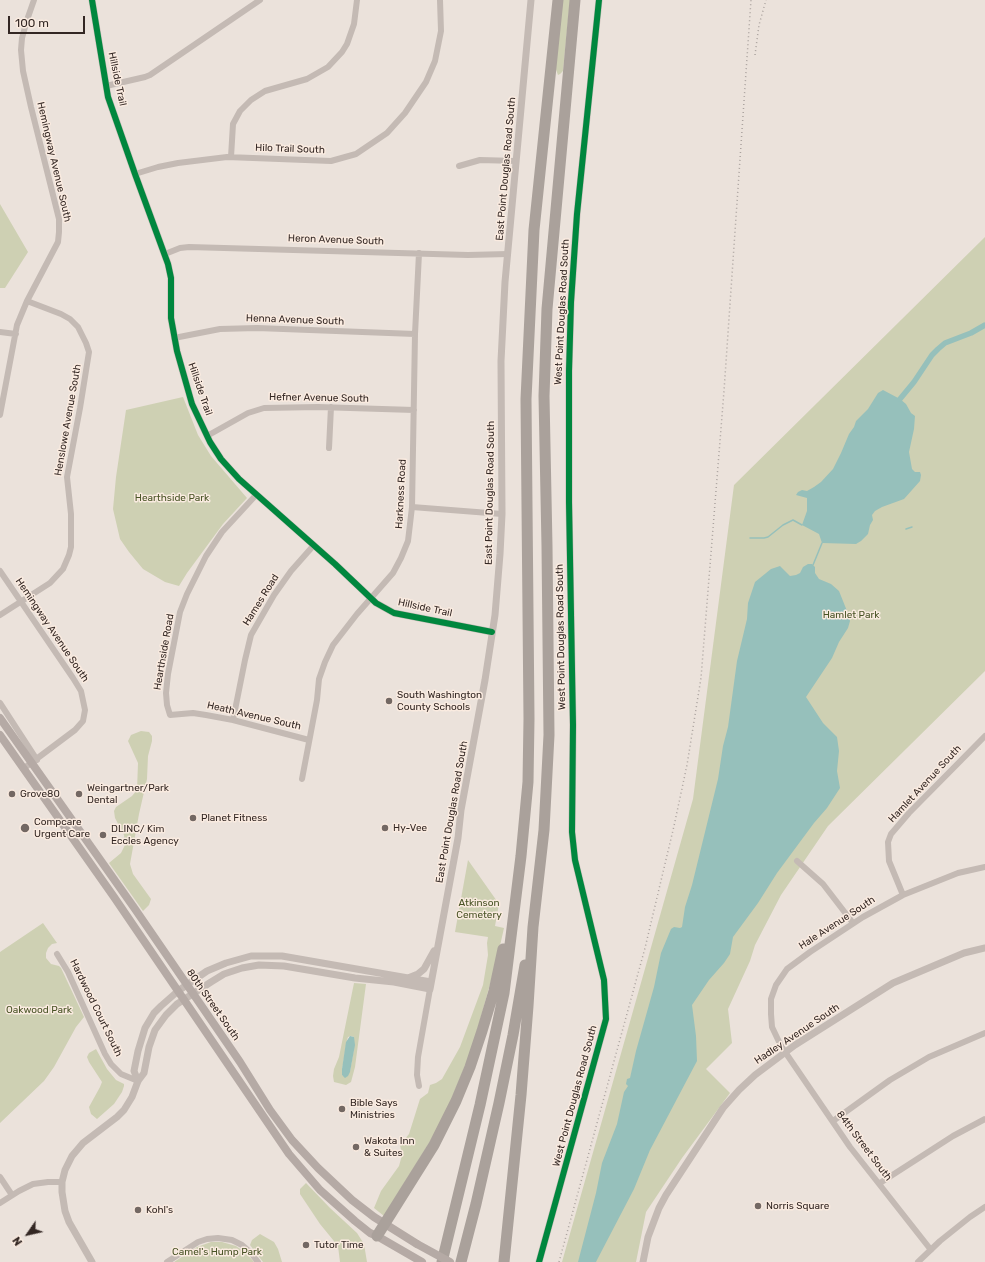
<!DOCTYPE html>
<html>
<head>
<meta charset="utf-8">
<style>
	body { margin:0 }
	#map { position:relative; width:985px; height:1262px; overflow:hidden; background:#ebe2db; font-family:Rubik,sans-serif }
	canvas { display:block }
	.north { position:absolute; left:8px; top:1214px; width:40px; height:40px; -webkit-text-stroke:3px #faebe0; paint-order:stroke; rotate:236deg; font-size:11px; font-weight:700; line-height:16px; text-align:center; color:#332723 }
	.north::after { content:''; display:block; margin:auto; width:14px; height:18px; background:#332723; clip-path:polygon(50% 0,100% 100%,50% 72%,0 100%) }
	.scale { position:absolute; left:8px; top:16px; width:77px; height:18px; box-sizing:border-box; border:2px solid #332723; border-top:0; padding-left:5px; font-size:12px; line-height:14px; white-space:nowrap; color:#332723; -webkit-text-stroke:3px #faebe0; paint-order:stroke }
</style>
</head>
<body>
<div id="map">
<canvas width="985" height="1262"></canvas>
<div class="north">N</div>
<div class="scale">100 m</div>
</div>
<script>
const ctx = document.querySelector('canvas').getContext('2d');
ctx.lineJoin = 'round';
function fillPath(path, color) { ctx.fillStyle = color; ctx.fill(path, 'evenodd'); }
const poly = rows => new Path2D(rows.map(r => 'M' + r).join(''));
function stroke(path, color, width, dash) { ctx.strokeStyle = color; ctx.lineWidth = width; ctx.lineCap = dash ? 'butt' : 'round'; ctx.setLineDash(dash || []); ctx.stroke(path); }
function drawText(font, color, halo, rows, align = 'center') {
  ctx.font = font + ' Rubik,sans-serif'; ctx.lineWidth = 3; ctx.setLineDash([]); ctx.textBaseline = 'middle'; ctx.strokeStyle = halo; ctx.fillStyle = color; for (const [text, x, y, turn = 0] of rows) {
    ctx.save(); ctx.translate(x, y); ctx.rotate((+turn || 0) * Math.PI / 180); ctx.textAlign = isNaN(turn) ? turn : align; if (halo) ctx.strokeText(text, 0, 0); ctx.fillText(text, 0, 0); ctx.restore();
  }
}
fillPath(poly([
	[560,0,570,0,563,71,560,74,558,75,554,64],
	[0,204,28,252,5,288,0,288],
	[985,237,985,671,828,826,781,895,755,945,750,961,728,1009,732,1043,706,1069,730,1093,682,1158,646,1212,636,1262,562,1262,693,799,734,485],
	[183,397,198,435,211,456,247,498,223,524,187,573,179,586,165,582,143,569,129,552,120,539,113,509,116,477,126,410],
	[141,731,149,732,152,736,152,741,148,756,147,779,139,814,130,864,133,874,151,899,149,905,143,911,109,863,121,853,125,845,124,835,115,818,114,811,116,807,132,796,137,790,138,763,128,741,131,735],
	[468,860,499,904,495,926,504,928,497,959,472,1049,442,1122,384,1216,374,1208,381,1191,399,1166,402,1155,400,1145,409,1134,420,1099,428,1093,430,1085,436,1083,442,1079,460,1047,483,985,488,955,487,943,488,937,455,932],
	[43,923,57,943,52,944,48,948,46,953,46,958,51,964,59,966,61,968,84,1017,76,1027,54,1067,44,1081,0,1123,0,952],
	[354,983,366,984,355,1067,351,1082,346,1085,334,1082,333,1076,334,1069,339,1057],
	[351,1036,354,1037,354,1049,350,1071,346,1077,342,1075,342,1070,347,1040,348,1037],
	[96,1049,107,1069,116,1080,124,1084,124,1086,122,1092,114,1104,97,1119,91,1114,89,1107,100,1087,102,1082,89,1062,87,1057,89,1053],
	[306,1183,330,1208,357,1233,364,1244,367,1262,340,1262,338,1246,320,1224,300,1194,300,1189],
	[260,1234,274,1242,278,1249,282,1262,263,1262,250,1245,252,1240],
	[211,1242,222,1242,236,1246,246,1253,254,1262,174,1262,197,1247]
]), '#ced0b3');
fillPath(poly([
	[883,390,900,399,906,404,911,413,915,416,914,429,909,452,912,469,915,472,920,472,921,475,920,481,904,499,882,507,875,511,872,515,873,520,870,525,868,534,861,541,856,544,822,543,819,534,802,525,807,511,807,498,796,495,798,492,802,490,807,491,814,487,821,482,833,469,841,453,849,434,854,427,856,421,868,409,878,393],
	[808,564,812,564,815,567,815,573,819,579,831,584,839,591,847,611,850,621,848,628,839,642,832,658,806,697,823,723,837,737,839,751,837,771,840,788,827,808,814,823,777,873,758,903,733,937,730,954,724,963,709,980,692,1005,696,1036,697,1061,650,1150,634,1189,598,1258,596,1262,578,1262,596,1193,602,1163,617,1124,624,1092,628,1086,626,1084,627,1079,630,1078,636,1051,654,987,661,953,671,929,674,927,680,928,682,927,685,907,692,885,718,779,723,746,728,727,737,661,747,619,748,603,755,582,771,569,780,566,790,576,796,575,800,573,803,567],
	[350,1036,354,1037,355,1045,350,1072,348,1076,345,1078,342,1075,342,1069,346,1042]
]), '#96c0bb');
stroke(poly([
	[906,529,912,527],
	[750,538,764,538,768,537,783,525,793,520,802,525],
	[813,565,822,543]
]), '#96c0bb', 1.5);
stroke(poly([
	[900,399,914,382,932,355,938,349,945,343,971,333,985,325]
]), '#96c0bb', 5.5);
stroke(poly([
	[106,86,145,77,150,75,260,0],
	[231,157,233,124,240,111,251,100,265,91,307,79,328,67,342,52,347,44,354,24,357,0],
	[459,166,480,160,516,161],
	[135,174,158,167,178,163,227,157,331,161,356,154,387,133,405,113,426,82,435,61,441,31,440,0],
	[165,254,180,248,189,247,468,255,508,254],
	[0,332,16,334],
	[174,338,220,329,257,328,415,334],
	[0,415,17,325,27,301,58,242,59,232,59,219,31,107,23,71,21,50,22,38,27,20,34,0],
	[207,436,248,413,264,408,318,407,414,410],
	[329,448,331,407],
	[256,495,222,532,206,556,187,594,180,612,168,674,166,693,167,705,170,715,193,713,206,715,233,720,309,740],
	[412,507,502,514],
	[0,571,73,678,81,691,85,710,83,721,75,730,23,769],
	[0,615,50,583,63,569,69,555,71,547,71,514,67,477,80,408,89,352,86,343,78,327,70,319,61,314,27,301],
	[0,703,37,760],
	[233,720,245,660,251,635,274,595,291,571,314,545],
	[302,779,317,700,319,679,325,662,333,645,357,614,393,573,401,558,408,541,412,507,415,334,419,253],
	[797,861,823,884,853,923],
	[903,895,889,861,888,842,891,834,909,813,985,736],
	[57,954,68,972,105,1054,111,1064,121,1074,138,1081],
	[419,1086,417,1075,418,1057,430,989],
	[833,1121,890,1080,929,1057,985,1033],
	[0,1177,12,1195],
	[880,1183,953,1136,985,1119],
	[0,1203,19,1191,33,1184,48,1182,62,1182],
	[931,1250,850,1147,781,1046,772,1027,771,1014,771,999,776,985,787,969,810,952,863,917,903,895,958,873,985,867],
	[167,1262,198,1242,207,1239,218,1238,232,1240,242,1245,251,1253,258,1262],
	[918,1262,940,1241,970,1217,985,1207]
]), '#c4bab4', 6);
stroke(poly([
	[92,0,108,97,135,174,168,264,171,278,171,318,177,351,192,404,210,442,221,459,239,479,335,564,376,603,394,613,492,632],
	[408,978,418,974,424,969,434,951],
	[138,1081,134,1071,138,1051,145,1028,154,1013,161,1006,178,991,207,971,226,963,251,956,282,956,431,982],
	[92,1262,69,1222,65,1211,62,1192,62,1182,65,1170,72,1156,83,1143,117,1117,124,1110,132,1097,138,1081,144,1073,149,1047,155,1030,166,1015,177,1004,211,982,224,974,242,968,259,965,284,966,355,978,394,982,430,989,458,838,461,810,485,680,495,615,500,554,502,514,501,361,505,282,531,0],
	[539,1262,606,1019,604,980,575,860,572,832,573,725,569,502,569,371,571,302,577,214,599,0],
	[643,1262,648,1237,659,1208,666,1195,723,1108,739,1090,755,1075,795,1045,893,983,964,953,985,948]
]), '#c4bab4', 7);
stroke(poly([
	[0,718,135,909,240,1062,270,1110,292,1140,318,1168,352,1200,374,1217,417,1244],
	[0,735,114,897,289,1154,320,1190,355,1221,370,1233,377,1236,422,1262]
]), '#b5aaa5', 8);
stroke(poly([
	[377,1236,434,1145,456,1101,470,1067,482,1031,494,991,503,949],
	[442,1262,480,1105,504,993,521,856,528,782,529,719,526,399,534,230,558,0],
	[461,1262,476,1204,499,1103,513,1035,525,965],
	[504,1262,521,1095,528,1006,533,927,544,830,549,735,547,546,544,396,547,309,575,0]
]), '#aaa19b', 11);
stroke(poly([
	[755,55,759,25,766,0],
	[559,1262,645,948,674,826,687,765,701,678,724,391,751,0]
]), '#aba39f', 1.5, [1, 3]);
stroke(poly([
	[417,1244,450,1262]
]), '#b5aaa5', 8);
stroke(poly([
	[92,0,108,97,135,174,168,264,171,278,171,318,177,351,192,404,210,442,221,459,239,479,335,564,376,603,394,613,492,632],
	[539,1262,606,1019,604,980,575,860,572,832,573,725,569,502,569,371,571,302,577,214,599,0]
]), '#00873e', 6);
for (const [x, y, r, color] of [
	[389,701,4,"#736863"],
	[12,794,4,"#736863"],
	[79,794,4,"#736863"],
	[193,818,4,"#736863"],
	[25,828,5,"#736863"],
	[385,828,4,"#736863"],
	[103,835,4,"#736863"],
	[342,1109,4,"#736863"],
	[356,1147,4,"#736863"],
	[758,1206,4,"#736863"],
	[138,1210,4,"#736863"],
	[306,1245,4,"#736863"]
]) { const dot = new Path2D(); dot.arc(x, y, r, 0, 2 * Math.PI); ctx.fillStyle = color; ctx.fill(dot); stroke(dot, '#faebe0', 1.5); }
drawText('10px', '#332723', '#faebe0', [
	["Hillside Trail",117,79,78],
	["Hilo Trail South",290,149,2],
	["Hemingway Avenue South",54,162,77],
	["East Point Douglas Road South",506,169,-85],
	["Heron Avenue South",336,240,2],
	["West Point Douglas Road South",562,312,-87],
	["Henna Avenue South",295,320,2],
	["Hillside Trail",200,389,71],
	["Hefner Avenue South",319,398,1],
	["Henslowe Avenue South",68,420,-80],
	["East Point Douglas Road South",490,493,-89],
	["Harkness Road",401,494,-87],
	["Hames Road",261,600,-58],
	["Hillside Trail",425,608,12],
	["Hemingway Avenue South",52,630,56],
	["West Point Douglas Road South",561,637,-91],
	["Hearthside Road",164,652,-80],
	["Heath Avenue South",254,716,13],
	["Hamlet Avenue South",925,784,-47],
	["East Point Douglas Road South",452,812,-80],
	["Hale Avenue South",837,923,-33],
	["80th Street South",213,1005,55],
	["Hardwood Court South",96,1008,64],
	["Hadley Avenue South",797,1034,-34],
	["West Point Douglas Road South",575,1096,-75],
	["84th Street South",864,1146,53]
]);
drawText('10px', '#485325', '#faebe0', [
	["Hearthside Park",172,498],
	["Hamlet Park",851,615],
	["Atkinson",479,903],
	["Cemetery",479,915],
	["Oakwood Park",39,1010],
	["Camel's Hump Park",217,1252]
]);
drawText('10px', '#332723', '#faebe0', [
	["South Washington",397,695],
	["County Schools",397,707],
	["Weingartner/Park",87,788],
	["Dental",87,800],
	["Grove80",20,794],
	["Planet Fitness",201,818],
	["Compcare",34,822],
	["Urgent Care",34,834],
	["Hy-Vee",393,828],
	["DLINC/ Kim",111,829],
	["Eccles Agency",111,841],
	["Bible Says",350,1103],
	["Ministries",350,1115],
	["Wakota Inn",364,1141],
	["& Suites",364,1153],
	["Norris Square",766,1206],
	["Kohl's",146,1210],
	["Tutor Time",314,1245]
], 'left');
</script>
</body>
</html>
